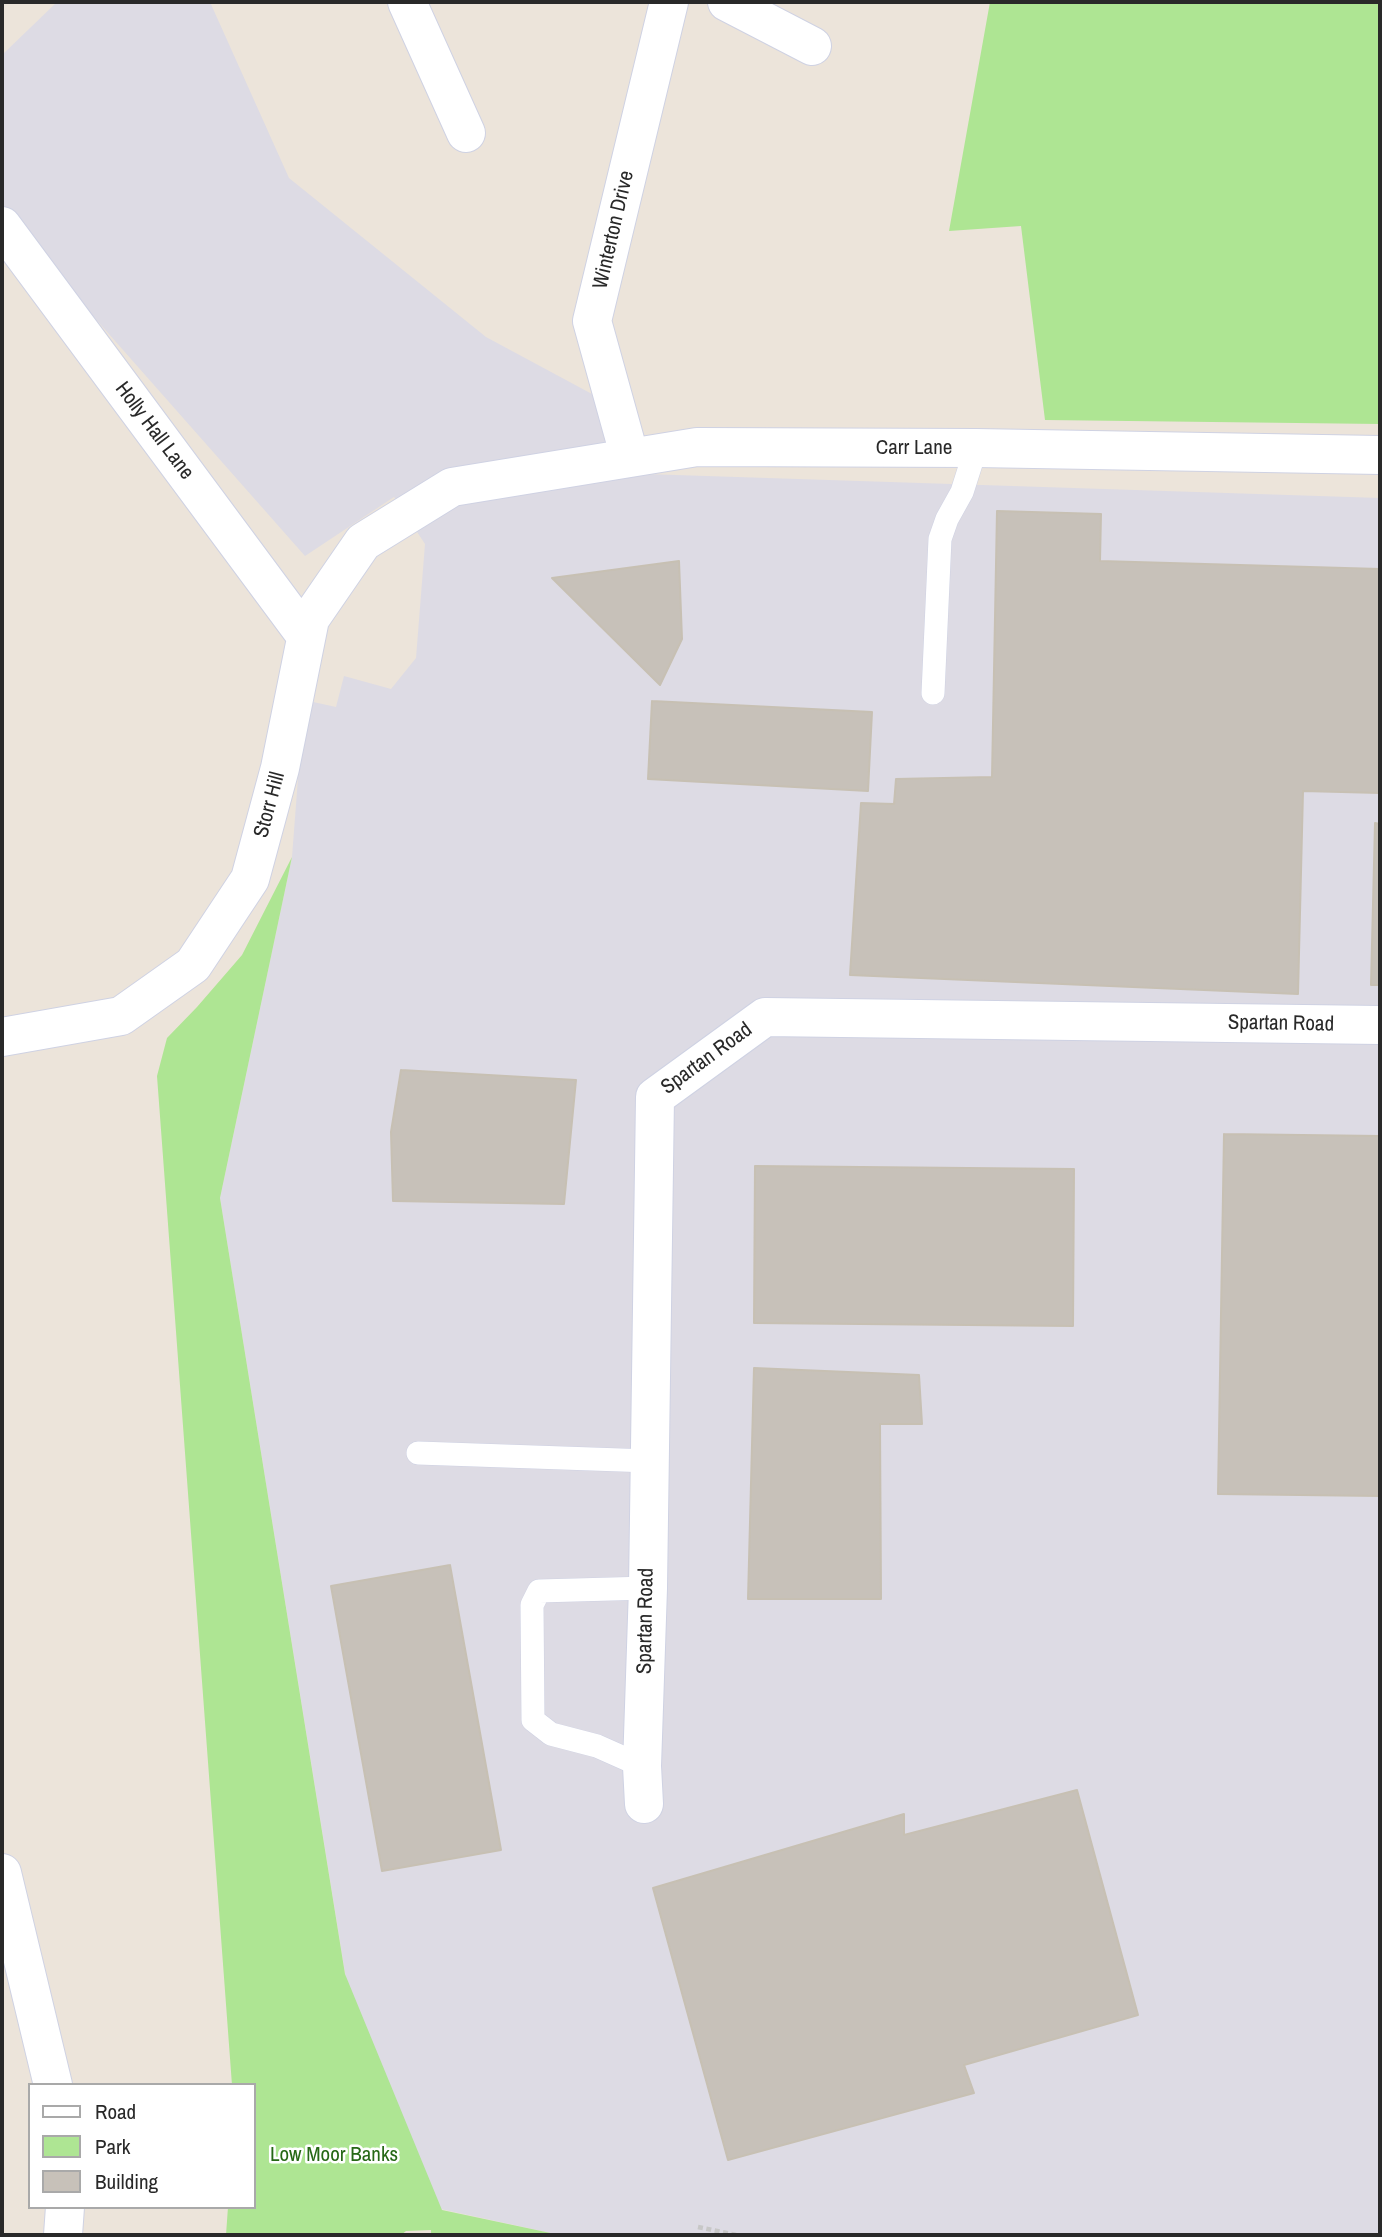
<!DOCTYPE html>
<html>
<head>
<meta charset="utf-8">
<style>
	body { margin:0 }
	#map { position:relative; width:1382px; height:2237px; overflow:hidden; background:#ece4da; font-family:"Archivo Narrow",sans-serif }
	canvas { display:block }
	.frame { position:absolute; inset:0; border:4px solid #292929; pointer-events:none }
	.legend { position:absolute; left:28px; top:2083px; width:228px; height:126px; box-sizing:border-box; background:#fff; border:2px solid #a9a9a9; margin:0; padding:9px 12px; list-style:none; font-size:21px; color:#292929 }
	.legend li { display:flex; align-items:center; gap:14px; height:35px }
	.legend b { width:35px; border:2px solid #a9a9a9 }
</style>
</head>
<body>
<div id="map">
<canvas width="1382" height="2237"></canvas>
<div class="frame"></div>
<ul class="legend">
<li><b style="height:9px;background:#fff"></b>Road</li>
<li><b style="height:19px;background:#aee593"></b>Park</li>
<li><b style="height:19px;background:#c7c1b9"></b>Building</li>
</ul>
</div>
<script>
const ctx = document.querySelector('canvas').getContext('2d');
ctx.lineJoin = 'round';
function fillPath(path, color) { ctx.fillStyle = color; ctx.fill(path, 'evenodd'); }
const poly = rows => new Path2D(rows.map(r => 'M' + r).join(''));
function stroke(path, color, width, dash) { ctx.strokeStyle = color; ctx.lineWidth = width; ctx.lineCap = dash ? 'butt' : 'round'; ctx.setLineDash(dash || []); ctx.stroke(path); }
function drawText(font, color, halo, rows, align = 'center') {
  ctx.font = font + ' "Archivo Narrow",sans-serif'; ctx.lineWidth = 5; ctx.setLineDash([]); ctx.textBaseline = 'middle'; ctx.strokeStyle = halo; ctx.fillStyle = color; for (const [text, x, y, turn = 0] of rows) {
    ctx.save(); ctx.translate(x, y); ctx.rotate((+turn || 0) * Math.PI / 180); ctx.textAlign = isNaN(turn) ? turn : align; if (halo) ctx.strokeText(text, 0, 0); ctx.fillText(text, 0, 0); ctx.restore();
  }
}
fillPath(poly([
	[57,2,210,2,289,178,486,337,618,408,645,474,1380,498,1380,2235,560,2235,381,2196,220,1198,292,857,304,700,336,707,344,676,391,689,416,658,425,544,394,497,305,556,2,213,2,55]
]), '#dddbe4');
fillPath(poly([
	[990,2,1380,2,1380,424,1045,420,1021,226,949,231],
	[292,857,220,1198,345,1974,442,2210,560,2235,431,2235,431,2230,406,2231,401,2235,226,2235,228,2207,254,2207,254,2085,232,2085,157,1076,167,1038,197,1007,242,955]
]), '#aee593');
const building = poly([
	[997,511,1101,514,1100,561,1380,569,1380,793,1303,791,1298,994,850,975,861,803,894,804,896,779,992,777,997,511],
	[679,561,682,639,660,685,552,578,679,561],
	[652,701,872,712,868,791,648,779,652,701],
	[1375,823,1380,824,1380,985,1371,985,1375,823],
	[401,1070,576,1080,564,1204,393,1201,391,1132,401,1070],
	[1224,1134,1380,1136,1380,1496,1218,1494,1224,1134],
	[755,1166,1074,1169,1073,1326,754,1323,755,1166],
	[754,1368,919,1375,922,1424,880,1424,881,1599,748,1599,754,1368],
	[450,1565,501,1850,382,1871,331,1586,450,1565],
	[1077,1790,1138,2015,964,2065,974,2093,728,2160,653,1888,904,1814,904,1835,1077,1790]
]);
fillPath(building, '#c7c1b9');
stroke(building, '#c7c0b3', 2);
const service = poly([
	[933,693,940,539,947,519,962,492,976,448],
	[418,1453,650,1461],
	[642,1766,597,1746,551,1734,533,1720,532,1605,539,1591,648,1588]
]);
const minor = poly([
	[407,2,466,133],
	[727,2,812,46],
	[2,226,306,636],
	[630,458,592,321,669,2],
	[2,1037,121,1016,193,965,250,879,280,768,310,619,363,542,452,487,697,447,976,448,1380,455],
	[644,1804,642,1766,648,1588,655,1097,765,1017,1380,1025],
	[2,1873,53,2085],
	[63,2235,65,2207]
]);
stroke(service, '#cfd2e3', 24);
stroke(minor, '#cfd2e3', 40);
stroke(poly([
	[698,2227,736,2235]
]), '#c7c7c7', 4.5, [5, 3.5]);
stroke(service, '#fff', 23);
stroke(minor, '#fff', 38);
drawText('21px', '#292929', '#fff', [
	["Winterton Drive",614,230,-77],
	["Holly Hall Lane",154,431,53],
	["Carr Lane",914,448],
	["Storr Hill",270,805,-75],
	["Spartan Road",1281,1024,1],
	["Spartan Road",707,1059,-36],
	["Spartan Road",646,1621,-89]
]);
drawText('21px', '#266816', '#fff', [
	["Low Moor Banks",334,2155]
]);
</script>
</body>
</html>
